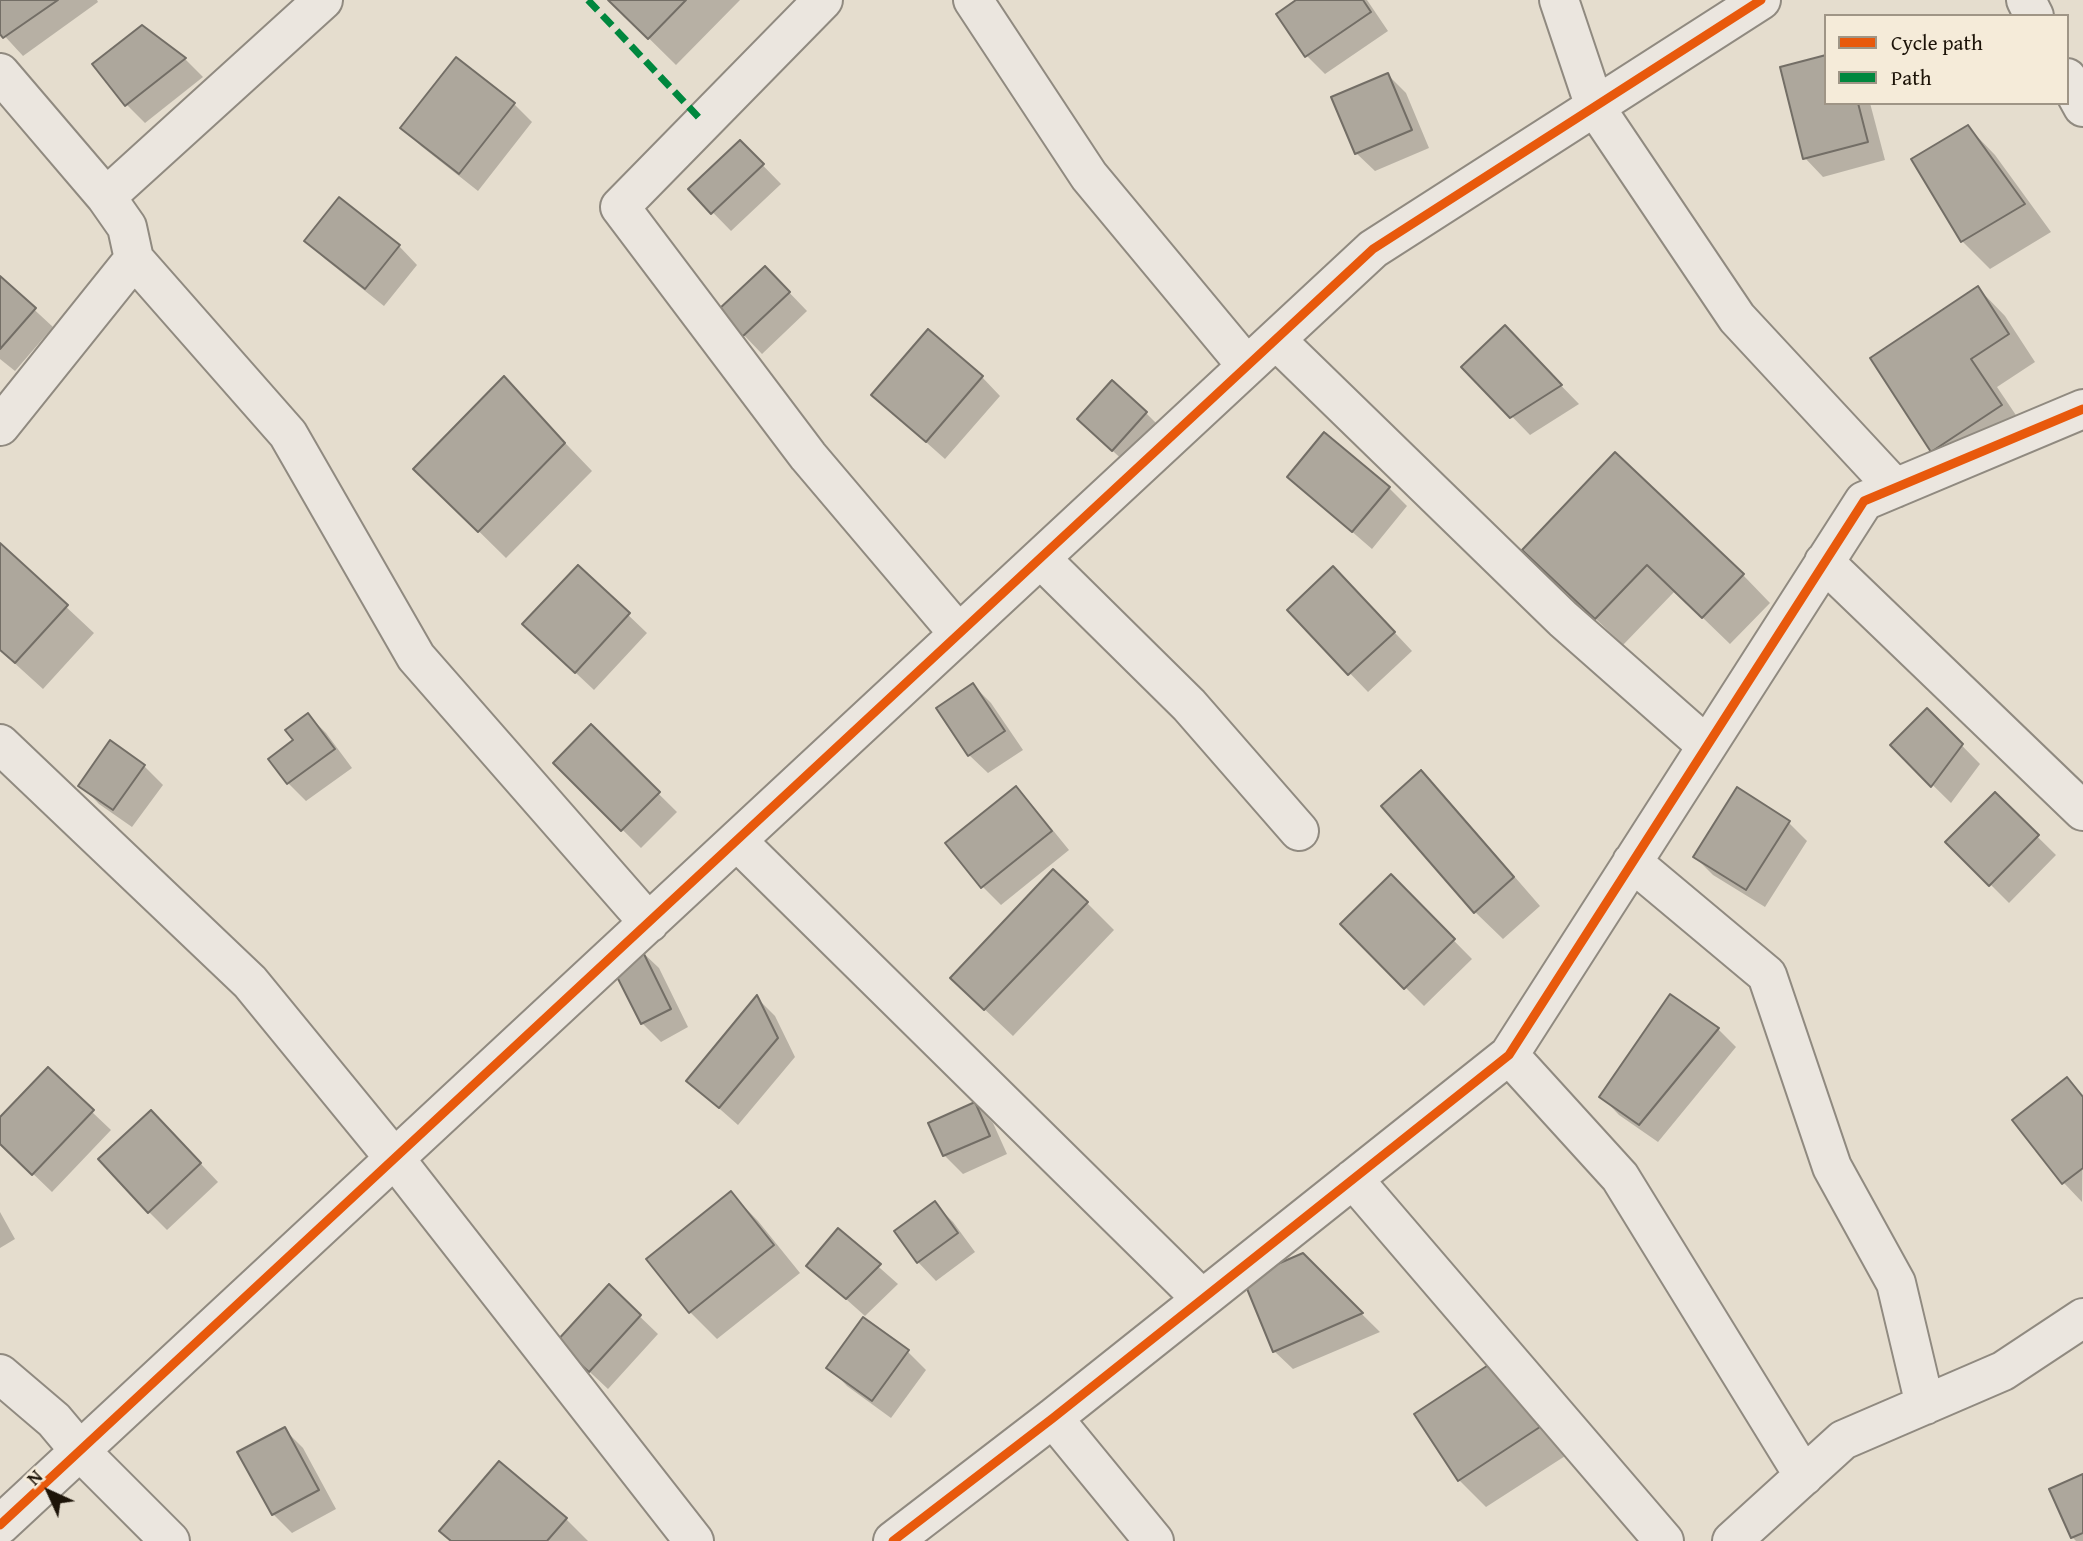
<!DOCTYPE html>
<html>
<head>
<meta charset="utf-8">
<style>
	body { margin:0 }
	#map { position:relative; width:2083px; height:1541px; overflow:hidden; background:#e5ddce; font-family:"Gentium Book Plus",serif }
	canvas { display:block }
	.legend { position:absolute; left:1824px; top:14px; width:245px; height:91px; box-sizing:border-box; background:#f5ebd9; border:2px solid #9f9586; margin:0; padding:9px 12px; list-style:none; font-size:21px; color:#1d1409 }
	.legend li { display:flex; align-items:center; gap:14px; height:35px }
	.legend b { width:35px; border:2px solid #9f9586 }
	.north { position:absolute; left:14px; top:1457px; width:70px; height:70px; -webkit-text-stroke:5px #f5ebd9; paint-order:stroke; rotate:315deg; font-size:19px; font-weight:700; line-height:28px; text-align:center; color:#1d1409 }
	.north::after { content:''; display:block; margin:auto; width:24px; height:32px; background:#1d1409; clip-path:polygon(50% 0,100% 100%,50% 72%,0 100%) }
</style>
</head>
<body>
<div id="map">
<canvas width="2083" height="1541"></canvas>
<ul class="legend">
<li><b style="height:9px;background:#e8590c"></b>Cycle path</li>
<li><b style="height:9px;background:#00873e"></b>Path</li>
</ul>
<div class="north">N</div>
</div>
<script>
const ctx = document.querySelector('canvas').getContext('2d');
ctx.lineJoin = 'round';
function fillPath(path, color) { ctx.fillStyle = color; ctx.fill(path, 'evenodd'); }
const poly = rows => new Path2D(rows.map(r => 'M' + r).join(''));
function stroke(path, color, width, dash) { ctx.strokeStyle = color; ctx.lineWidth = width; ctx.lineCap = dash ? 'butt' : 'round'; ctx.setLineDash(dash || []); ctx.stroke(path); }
fillPath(poly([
	[0,0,97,0,98,2,23,56,0,31],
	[610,0,740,0,676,65],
	[1299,0,1367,0,1388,31,1325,74,1307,56,1279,14],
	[143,27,185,59,203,77,145,123,127,105,95,64],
	[1388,75,1406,93,1429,148,1375,171,1356,153],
	[1826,103,1870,103,1885,160,1823,177,1805,158],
	[514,104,532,122,478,191,421,146,403,128],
	[1968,127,1995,155,2051,232,1990,269,1962,241],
	[740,142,781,184,731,231,691,190],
	[306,241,399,246,417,265,384,306,325,259],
	[0,278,53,327,15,371,0,359],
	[783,286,807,311,762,354,720,310],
	[1978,288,2005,316,2035,362,1997,387,2028,433,1960,478,1932,450],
	[1505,328,1579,404,1530,435,1464,367],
	[982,377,1000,396,945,459,873,395],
	[504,379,592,471,506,558,443,496],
	[1146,413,1164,431,1131,468,1098,437],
	[1289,477,1389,488,1407,506,1372,549],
	[0,545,94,633,43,689,0,650],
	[1524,550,1743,575,1770,603,1730,644,1675,591,1623,645],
	[578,567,647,633,594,690,543,642],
	[1352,587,1412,651,1368,692,1289,610],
	[973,685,991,703,1023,750,988,773,969,755],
	[1927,710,1980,764,1951,803,1892,745],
	[308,715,326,733,352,768,306,801,288,783,296,740],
	[591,727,677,812,641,848,555,763],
	[111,742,144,766,163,785,132,827,99,804,81,785],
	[1421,773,1448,800,1540,906,1503,939,1475,912,1383,806],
	[1016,788,1034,807,1069,850,1001,905,983,887,948,843],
	[1737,790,1789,823,1807,841,1765,907,1713,875,1695,857],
	[1995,795,2056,855,2009,903,1948,842],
	[1391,877,1472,959,1424,1006,1342,924],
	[1087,903,1114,930,1013,1036,980,1005],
	[640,950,659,968,688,1027,661,1042,642,1023],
	[757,998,775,1016,795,1057,738,1125,688,1081],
	[1718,1029,1736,1047,1658,1142,1619,1115,1601,1096],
	[2067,1079,2083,1095,2082,1202,2064,1183,2015,1120],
	[975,1104,993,1123,1007,1154,963,1174,944,1155],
	[92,1112,111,1130,52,1192,0,1142,0,1120],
	[169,1130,218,1182,167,1230,149,1212],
	[731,1193,758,1221,800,1273,717,1339,690,1312],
	[935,1204,953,1222,975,1252,936,1281,918,1262,896,1232],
	[0,1212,15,1239,0,1248],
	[838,1231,898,1284,865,1316,809,1266],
	[1302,1255,1380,1332,1293,1369,1274,1351],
	[609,1287,658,1334,608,1389,577,1360],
	[864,1319,908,1352,926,1370,891,1418,847,1386,829,1367],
	[1505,1356,1576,1449,1486,1507,1459,1480],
	[284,1429,303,1448,336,1509,292,1533,273,1514,240,1453],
	[499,1464,566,1519,588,1541,452,1541],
	[2083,1476,2083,1541,2076,1541,2072,1537]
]), '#0003');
const building = poly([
	[0,0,58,0,3,38,0,34,0,0],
	[608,0,686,0,648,39,608,0],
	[1296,0,1363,0,1371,12,1305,57,1276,14,1296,0],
	[142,25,186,58,125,106,92,64,142,25],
	[1826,55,1826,103,1858,103,1868,142,1803,159,1780,67,1826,55],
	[456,57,515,103,459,174,400,128,456,57],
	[1388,73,1412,130,1355,154,1331,97,1388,73],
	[1968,125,2025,204,1961,242,1911,159,1968,125],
	[740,140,764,164,711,214,688,189,740,140],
	[339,197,400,245,365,289,304,241,339,197],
	[765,266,790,292,742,337,718,310,765,266],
	[0,276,36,308,0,349,0,276],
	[1978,286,2009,334,1971,359,2002,405,1931,452,1870,358,1978,286],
	[1505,325,1562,385,1510,418,1461,367,1505,325],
	[928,329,983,376,926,442,871,395,928,329],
	[504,376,565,443,478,532,413,469,504,376],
	[1112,380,1147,412,1112,451,1077,419,1112,380],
	[1324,432,1390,487,1352,532,1287,477,1324,432],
	[1615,452,1744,574,1702,618,1647,565,1595,619,1522,550,1615,452],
	[0,543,68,605,15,663,0,650,0,543],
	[578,565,630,613,575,673,522,624,578,565],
	[1333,566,1395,632,1348,675,1287,610,1333,566],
	[973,683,1005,731,968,756,936,708,973,683],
	[1927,708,1963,744,1931,787,1890,745,1927,708],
	[308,713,335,749,287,784,268,759,293,740,285,730,308,713],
	[591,724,660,792,621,831,553,763,591,724],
	[110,740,145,765,113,810,78,786,110,740],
	[1421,770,1514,877,1474,913,1381,806,1421,770],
	[1016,786,1052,831,981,888,945,843,1016,786],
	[1737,787,1790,821,1746,890,1693,857,1737,787],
	[1995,792,2039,835,1989,886,1945,842,1995,792],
	[1053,869,1088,902,984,1010,950,978,1053,869],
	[1391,874,1455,939,1404,989,1340,924,1391,874],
	[641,948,671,1009,641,1024,610,963,641,948],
	[1670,994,1719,1028,1639,1125,1599,1097,1670,994],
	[757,995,778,1038,719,1108,686,1081,757,995],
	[48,1067,94,1110,32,1175,0,1144,0,1117,48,1067],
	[2067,1077,2083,1097,2083,1168,2062,1184,2012,1120,2067,1077],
	[975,1102,990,1136,943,1156,928,1123,975,1102],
	[151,1110,201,1163,148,1213,98,1159,151,1110],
	[731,1191,774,1245,689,1313,646,1259,731,1191],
	[935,1201,958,1233,917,1263,894,1231,935,1201],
	[838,1228,881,1264,846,1299,806,1266,838,1228],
	[1303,1253,1363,1313,1273,1352,1243,1279,1303,1253],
	[609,1284,641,1315,589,1372,556,1342,609,1284],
	[863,1317,909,1350,872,1401,826,1368,863,1317],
	[1505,1354,1549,1421,1458,1481,1414,1414,1505,1354],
	[285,1427,319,1490,272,1515,237,1452,285,1427],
	[499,1461,567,1518,547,1541,451,1541,439,1531,499,1461],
	[2083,1474,2083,1533,2071,1538,2049,1489,2083,1474]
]);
fillPath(building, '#ada79c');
stroke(building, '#736e66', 2);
const minor = poly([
	[823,0,620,207,808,456,959,634],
	[973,0,1089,176,1247,366],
	[1559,0,1595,107,1737,318,1895,488],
	[2026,0,2034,16],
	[0,73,106,197,127,227,134,259,288,434,416,657,649,923],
	[2067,78,2083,107],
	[106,197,323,0],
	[1276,340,1563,619,1707,746],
	[0,426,134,259],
	[1041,559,1189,705,1299,831],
	[1824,562,2083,811],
	[0,744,250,982,395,1159,694,1541],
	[737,841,1202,1299],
	[1632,862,1767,975,1832,1167,1896,1283,1925,1405],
	[1509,1055,1620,1177,1804,1476],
	[1353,1179,1664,1541],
	[0,1374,54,1420,80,1451,170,1541],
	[1053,1418,1154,1541],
	[0,1525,1373,249,1761,0],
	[893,1541,1053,1418,1509,1055,1864,501,2083,409],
	[1732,1541,1843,1440,2003,1371,2083,1318]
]);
stroke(minor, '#908a80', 42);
stroke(minor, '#ebe6df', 38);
stroke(poly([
	[588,0,703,122]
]), '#00873e', 7, [14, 7]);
stroke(poly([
	[0,1525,1373,249,1761,0],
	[893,1541,1053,1418,1509,1055,1864,501,2083,409]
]), '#e8590c', 9);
</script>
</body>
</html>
